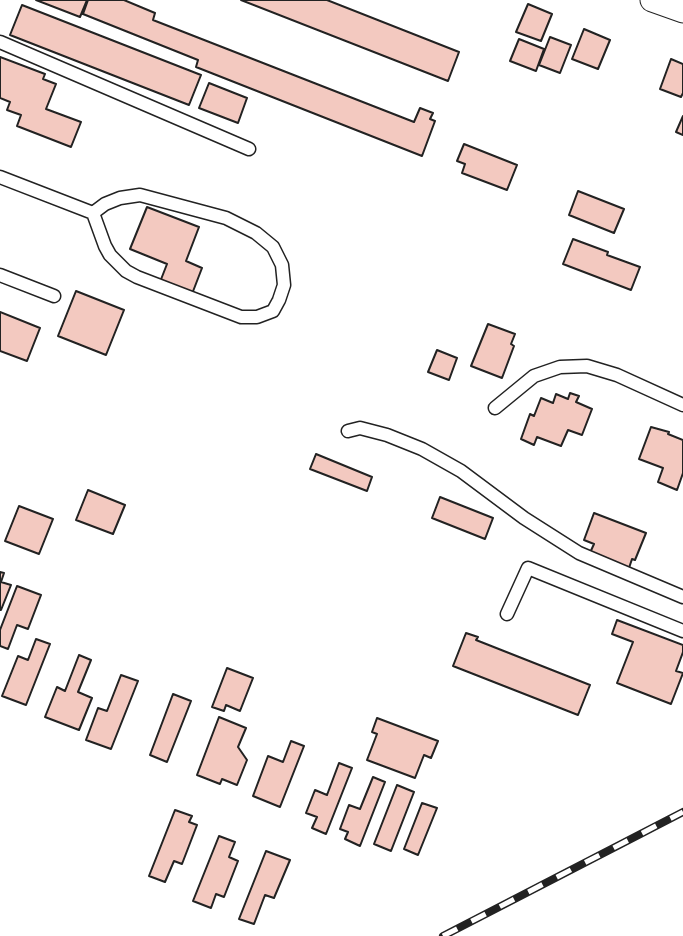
<!DOCTYPE html>
<html>
<head>
<meta charset="utf-8">
<style>
	body { margin:0 }
	canvas { display:block; background:#fff }
</style>
</head>
<body>
<canvas width="683" height="936"></canvas>
<script>
const ctx = document.querySelector('canvas').getContext('2d');
ctx.lineJoin = 'round';
function fillPath(path, color) { ctx.fillStyle = color; ctx.fill(path, 'evenodd'); }
const poly = rows => new Path2D(rows.map(r => 'M' + r).join(''));
function stroke(path, color, width, dash) { ctx.strokeStyle = color; ctx.lineWidth = width; ctx.lineCap = dash ? 'butt' : 'round'; ctx.setLineDash(dash || []); ctx.stroke(path); }
const building = poly([
	[36,0,87,0,80,17,36,0],
	[88,0,124,0,155,13,153,20,414,122,420,108,433,113,430,119,435,121,422,156,196,67,198,60,83,14,88,0],
	[241,0,327,0,459,52,448,81,241,0],
	[528,4,552,14,541,41,516,32,528,4],
	[22,5,201,75,189,105,10,35,22,5],
	[584,29,610,40,598,69,572,59,584,29],
	[550,37,571,45,560,73,539,65,550,37],
	[519,39,544,49,536,71,510,61,519,39],
	[0,57,45,74,43,79,56,84,46,109,81,122,71,147,17,126,21,115,7,110,10,102,0,98,0,57],
	[671,59,683,64,683,93,681,97,660,89,671,59],
	[209,83,247,98,238,123,199,108,209,83],
	[683,116,683,135,676,132,683,116],
	[464,144,517,165,507,190,462,173,465,164,457,161,464,144],
	[578,191,624,209,614,233,569,215,578,191],
	[147,207,199,227,186,261,202,268,192,294,160,282,167,264,130,249,147,207],
	[573,239,608,252,607,255,640,267,631,290,563,264,573,239],
	[76,291,124,310,106,355,58,336,76,291],
	[0,312,40,328,27,361,0,351,0,312],
	[488,324,515,334,511,344,514,346,502,378,471,366,488,324],
	[437,350,457,358,449,380,428,372,437,350],
	[570,393,579,396,576,402,592,409,582,435,568,430,561,446,537,437,534,445,521,439,530,414,534,416,541,398,553,403,556,394,568,399,570,393],
	[651,427,669,432,668,434,683,440,683,473,677,490,658,482,663,468,639,459,651,427],
	[316,454,372,477,367,491,310,469,316,454],
	[88,490,125,505,113,534,76,520,88,490],
	[440,497,493,518,485,539,432,518,440,497],
	[19,506,53,519,39,554,5,541,19,506],
	[594,513,646,533,635,560,632,559,628,571,589,555,594,544,584,540,594,513],
	[0,572,4,573,1,582,11,585,1,610,0,610,0,572],
	[17,586,41,595,28,629,17,625,8,649,0,646,0,630,17,586],
	[617,620,683,645,683,652,676,671,683,673,671,704,617,683,633,642,612,634,617,620],
	[466,633,478,637,476,640,590,685,578,715,453,666,466,633],
	[36,639,50,644,26,705,2,696,18,656,28,660,36,639],
	[79,655,91,660,78,692,92,698,79,730,45,717,57,687,65,691,79,655],
	[227,668,253,678,240,711,226,705,224,711,212,707,227,668],
	[121,675,138,681,111,749,86,740,98,708,107,711,121,675],
	[173,694,191,701,167,762,150,755,173,694],
	[219,717,246,728,238,747,247,760,237,785,222,779,220,784,197,775,219,717],
	[377,718,438,741,431,758,424,755,415,778,367,760,377,734,372,732,377,718],
	[291,741,304,746,280,807,253,796,268,756,283,762,291,741],
	[339,763,352,768,326,834,312,828,317,817,306,813,315,790,327,795,339,763],
	[373,777,385,782,360,846,345,839,348,832,340,829,349,805,360,809,373,777],
	[397,785,414,792,391,851,374,844,397,785],
	[422,803,437,808,418,855,404,849,422,803],
	[175,810,192,816,189,822,197,825,182,864,174,861,165,882,149,876,175,810],
	[219,836,235,842,229,857,238,861,224,897,216,894,211,908,193,901,219,836],
	[266,851,290,860,274,898,265,895,254,924,239,919,266,851]
]);
fillPath(building, '#f3c9c0');
stroke(building, '#222', 2);
const service = poly([
	[0,42,249,149],
	[0,177,93,213,105,246,110,255,126,271,137,277,241,317,257,317,273,311,279,300,284,285,282,265,273,247,256,233,226,218,140,195,120,198,105,204,93,213],
	[0,275,54,296],
	[495,408,534,376,560,367,587,366,617,375,683,405],
	[348,431,360,428,387,435,422,449,461,471,524,518,579,553,683,597],
	[507,614,528,568,683,631]
]);
const minor = poly([
	[652,0,683,11]
]);
stroke(service, '#222', 15);
stroke(minor, '#222', 25);
stroke(service, '#fff', 12);
stroke(minor, '#fff', 23);
const rail = poly([
	[443,936,683,812]
]);
stroke(rail, '#222', 8);
stroke(rail, '#fff', 5, [16]);
</script>
</body>
</html>
